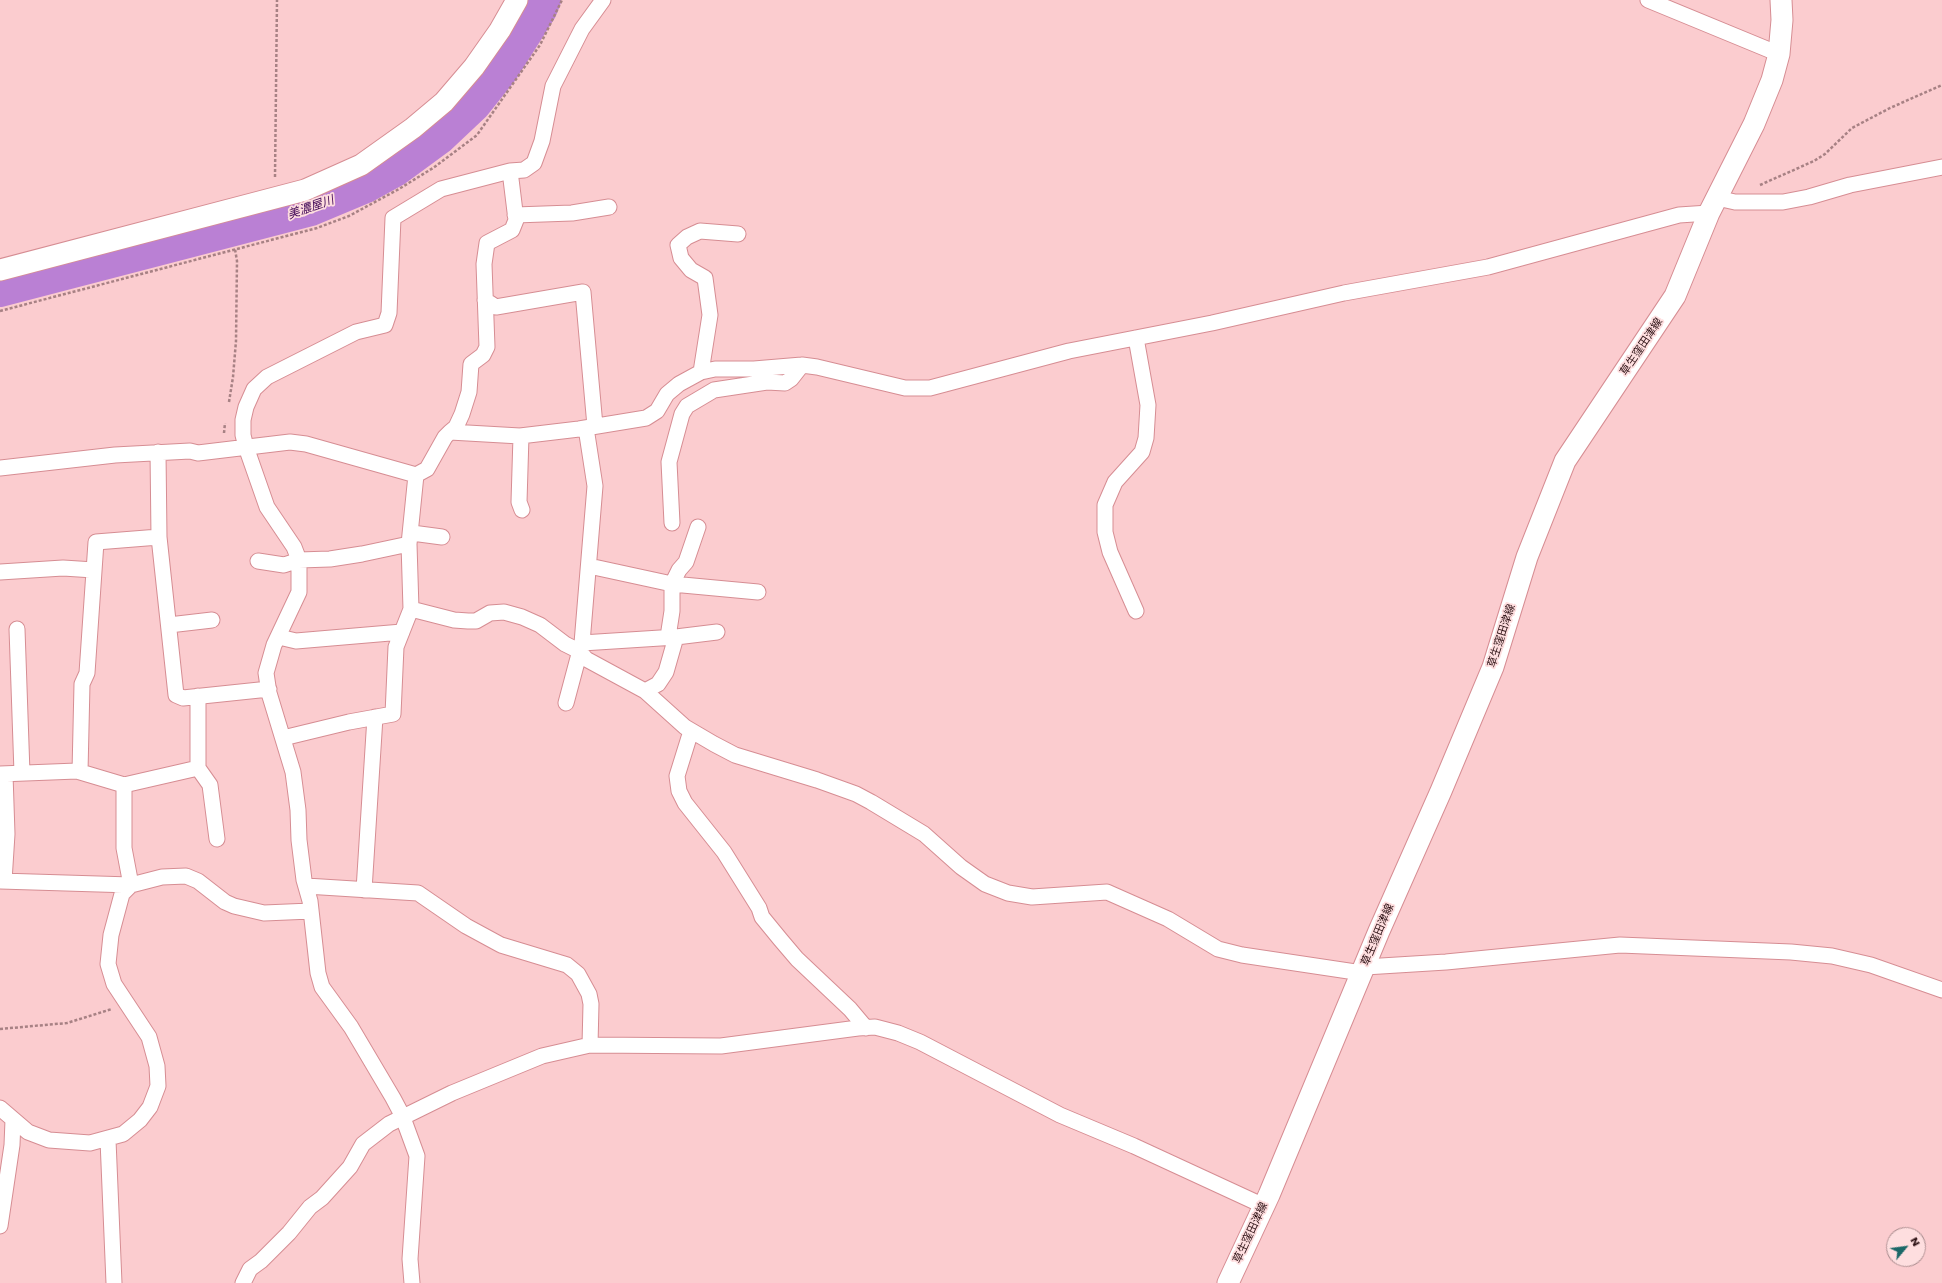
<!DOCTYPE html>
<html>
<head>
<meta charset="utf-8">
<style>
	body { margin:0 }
	#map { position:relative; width:1942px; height:1283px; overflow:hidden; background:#fbcccf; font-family:Poppins,sans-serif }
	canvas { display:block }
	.north { position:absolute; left:1886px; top:1227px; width:40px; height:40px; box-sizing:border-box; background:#fededf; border:1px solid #aa8c8e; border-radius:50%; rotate:61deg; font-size:11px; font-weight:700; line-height:16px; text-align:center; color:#2c1114 }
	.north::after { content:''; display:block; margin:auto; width:14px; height:18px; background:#1b6868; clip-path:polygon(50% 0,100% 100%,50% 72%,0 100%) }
</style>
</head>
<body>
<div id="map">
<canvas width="1942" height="1283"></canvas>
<div class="north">N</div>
</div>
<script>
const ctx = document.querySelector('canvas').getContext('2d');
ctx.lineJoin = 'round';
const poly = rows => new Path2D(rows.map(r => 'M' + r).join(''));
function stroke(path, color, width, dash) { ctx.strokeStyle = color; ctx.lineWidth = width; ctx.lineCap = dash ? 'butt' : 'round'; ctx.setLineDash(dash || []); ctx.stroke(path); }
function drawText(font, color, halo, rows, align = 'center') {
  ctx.font = font + ' Poppins,"Noto Sans JP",sans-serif'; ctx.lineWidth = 3.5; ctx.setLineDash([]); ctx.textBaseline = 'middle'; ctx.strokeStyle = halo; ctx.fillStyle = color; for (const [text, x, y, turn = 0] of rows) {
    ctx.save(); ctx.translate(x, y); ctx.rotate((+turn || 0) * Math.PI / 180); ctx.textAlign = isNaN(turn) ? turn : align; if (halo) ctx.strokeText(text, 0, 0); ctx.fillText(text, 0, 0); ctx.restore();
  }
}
stroke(poly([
	[0,291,311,210,366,187,395,171,440,138,475,105,503,70,541,10,545,0]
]), '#ba80d4', 32);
const street = poly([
	[1648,0,1779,54],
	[1717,198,1735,202,1783,202,1809,197,1850,185,1942,167],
	[515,215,572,213,609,207],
	[485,300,496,307,583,292,595,426],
	[1136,338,1148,405,1146,438,1142,452,1115,482,1105,505,1105,532,1110,552,1136,611],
	[701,372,710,315,705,278,691,270,681,258,678,245,687,237,700,231,738,234],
	[450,432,456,427,462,414,469,392,471,364,483,355,487,347,484,264,487,243,512,230,516,220,510,171],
	[521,436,519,502,522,510],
	[158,452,159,537,176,695,183,698,269,689],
	[0,468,115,455,190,451,198,453,290,442,306,444,416,475,427,469,445,437,450,432,520,436,579,429,646,418,657,411,667,394,679,384,701,372,715,369,754,369,802,365,817,367,905,388,930,388,1069,351,1212,323,1344,293,1488,267,1679,215,1709,213],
	[672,523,669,462,682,414,687,406,714,390,767,382,785,383,791,379,802,365],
	[412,533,442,537],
	[258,561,284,565,299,560,330,559,362,554,409,544],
	[589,566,672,584,758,592],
	[0,572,63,568,94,570],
	[411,609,454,620,468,621,476,621,490,613,504,612,522,617,540,625,565,644,579,651,586,659,645,691,685,727,714,744,735,755,817,780,856,794,871,802,924,834,961,867,985,884,1008,893,1032,897,1107,892,1168,919,1218,949,1242,955,1362,973],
	[169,625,212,620],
	[17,629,22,773],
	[279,637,296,641,402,632],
	[668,637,672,611,672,584,679,570,686,562,698,527],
	[582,643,676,637,717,632],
	[645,691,658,684,666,672,676,637],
	[566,703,582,643,595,486,586,428],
	[691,731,677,776,679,791,685,803,724,852,759,908,762,917,780,939,797,959,850,1009,866,1028],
	[283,738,349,722,393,714,396,647,411,609,409,544,416,475],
	[198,768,210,785,217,839],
	[80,772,82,684,87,673,96,542,159,537],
	[0,774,77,771,124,785,198,768,198,696],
	[0,881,131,885,124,848,124,785],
	[4,881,7,834,5,774],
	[306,886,418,893,466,926,501,945,567,965,578,974,589,994,591,1004,590,1045],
	[364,890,375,717],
	[1365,967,1446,962,1620,945,1791,952,1832,956,1871,965,1942,990],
	[0,1108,28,1132,49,1140,90,1143,123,1134,140,1120,150,1107,158,1086,157,1066,149,1037,114,984,108,964,111,935,122,894,131,885,162,877,186,876,198,881,225,902,234,906,264,913,311,911],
	[108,1140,114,1283],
	[0,1226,12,1145,13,1120],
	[243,1283,250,1269,261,1261,289,1233,310,1207,322,1198,350,1167,363,1144,389,1124,452,1093,542,1056,590,1045,721,1046,858,1028,875,1027,898,1033,920,1042,1060,1115,1134,1146,1264,1206],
	[412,1283,410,1259,417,1156,402,1115,393,1098,351,1027,322,987,318,973,310,901,304,880,299,840,298,810,293,772,269,693,266,673,274,645,299,592,299,560,294,547,267,507,246,447,243,435,243,420,246,407,254,389,267,377,356,332,385,325,389,313,393,218,441,189,510,171,524,170,534,163,542,141,553,86,582,29,603,0]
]);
const secondary = poly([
	[0,270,305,190,361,165,413,128,444,102,474,67,500,30,517,0],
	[1228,1283,1269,1195,1379,931,1441,791,1493,667,1527,557,1565,461,1675,296,1709,213,1754,124,1772,80,1779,54,1782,20,1781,0]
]);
stroke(street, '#d68d93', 17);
stroke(secondary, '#d68d93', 23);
stroke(poly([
	[275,177,277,0],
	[1760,185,1814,161,1825,154,1852,128,1890,108,1942,85],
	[0,311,317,228,349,216,399,189,433,168,477,135,540,45,562,0],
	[229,402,233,377,236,341,237,261,235,249],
	[224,433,225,423],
	[0,1029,67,1023,112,1009]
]), '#a78184', 2.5, [3, 2]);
stroke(street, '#fff', 15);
stroke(secondary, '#fff', 21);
drawText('11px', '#2c1114', '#fededf', [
	["草生窪田津線",1642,347,-56],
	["草生窪田津線",1502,636,-72],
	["草生窪田津線",1378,935,-67],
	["草生窪田津線",1251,1233,-65]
]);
drawText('italic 12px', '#460d5b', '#fededf', [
	["美濃屋川",311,208,-19]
]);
</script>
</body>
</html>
